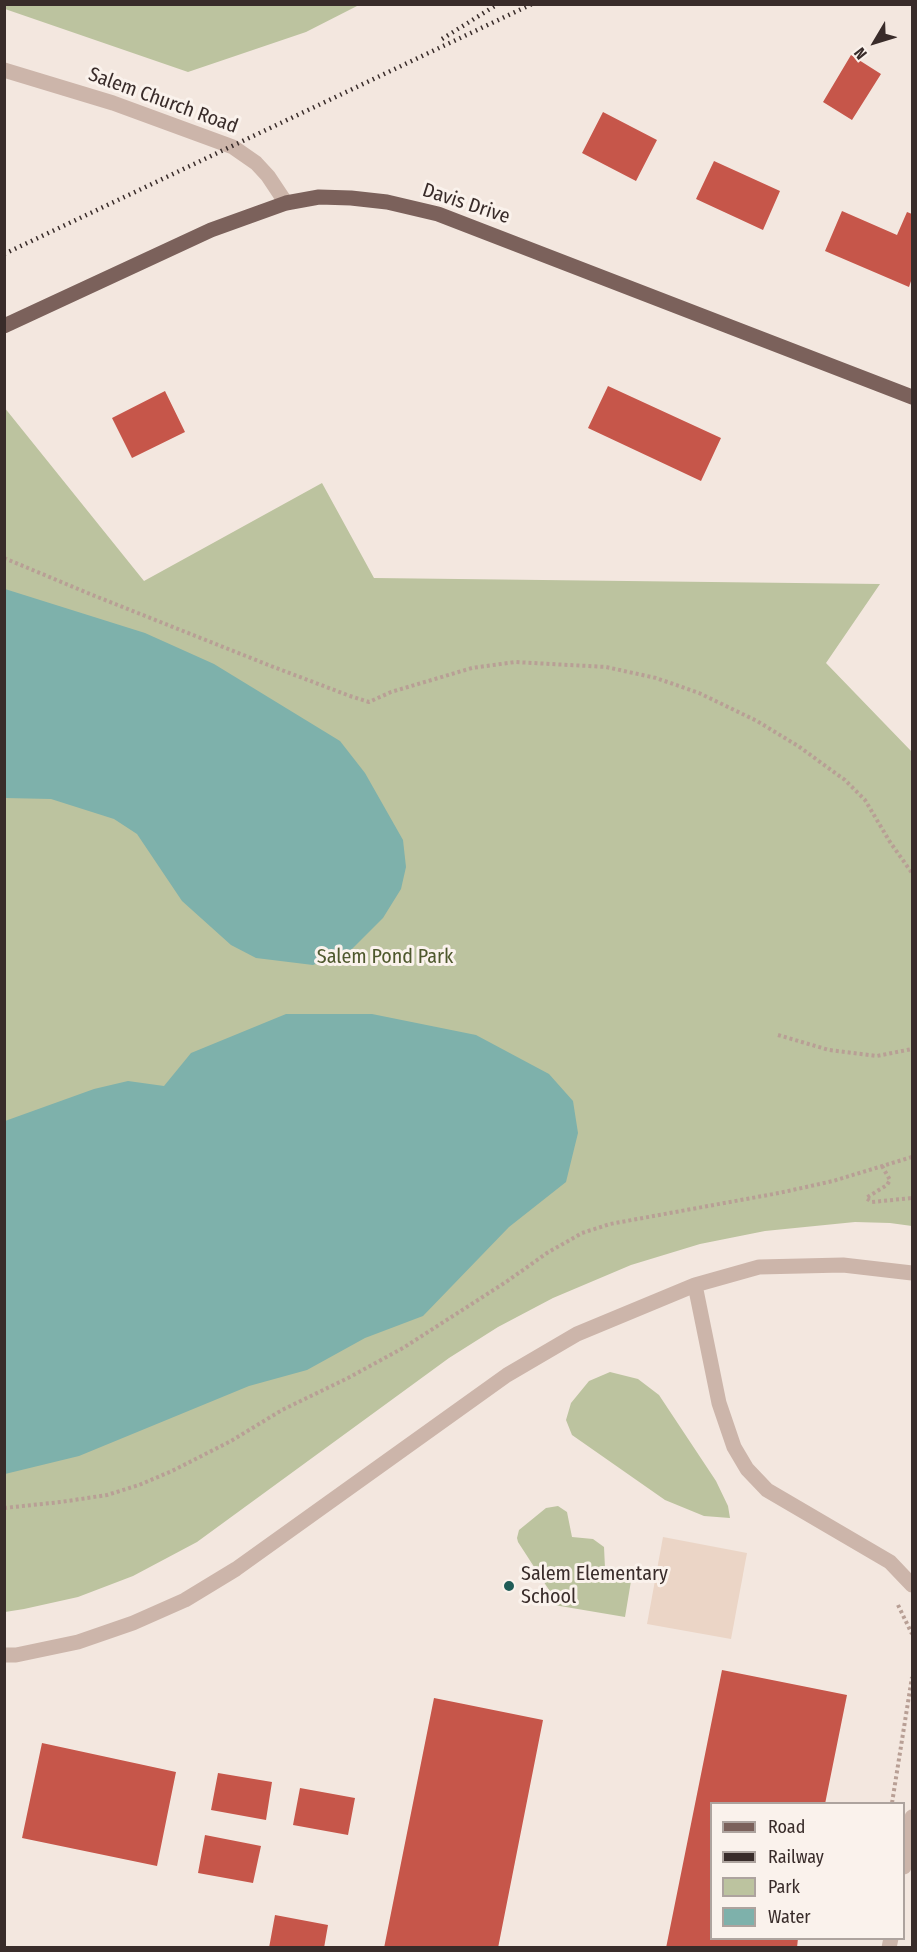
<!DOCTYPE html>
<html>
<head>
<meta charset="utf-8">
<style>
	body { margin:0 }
	#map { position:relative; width:917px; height:1952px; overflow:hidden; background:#f3e7df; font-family:"Fira Sans Condensed",sans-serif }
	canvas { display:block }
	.frame { position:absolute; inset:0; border:6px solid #392c2a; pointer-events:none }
	.legend { position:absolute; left:710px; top:1802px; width:195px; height:138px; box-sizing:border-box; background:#faf2ec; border:2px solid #ada39e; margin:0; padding:8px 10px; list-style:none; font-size:18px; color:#392c2a }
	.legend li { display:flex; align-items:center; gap:12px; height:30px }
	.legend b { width:30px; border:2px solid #ada39e }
	.north { position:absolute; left:845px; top:12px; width:60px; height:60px; -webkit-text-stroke:4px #faf2ec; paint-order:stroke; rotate:232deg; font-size:16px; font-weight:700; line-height:24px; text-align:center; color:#392c2a }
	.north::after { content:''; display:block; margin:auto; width:21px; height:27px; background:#392c2a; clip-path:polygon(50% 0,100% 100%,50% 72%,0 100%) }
</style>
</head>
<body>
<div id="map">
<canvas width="917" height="1952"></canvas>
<div class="frame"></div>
<ul class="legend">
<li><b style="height:8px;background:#7b615b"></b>Road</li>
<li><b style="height:8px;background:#392c2a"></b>Railway</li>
<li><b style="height:16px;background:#bcc39f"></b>Park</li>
<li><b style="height:16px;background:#7eb1ab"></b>Water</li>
</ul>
<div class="north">N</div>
</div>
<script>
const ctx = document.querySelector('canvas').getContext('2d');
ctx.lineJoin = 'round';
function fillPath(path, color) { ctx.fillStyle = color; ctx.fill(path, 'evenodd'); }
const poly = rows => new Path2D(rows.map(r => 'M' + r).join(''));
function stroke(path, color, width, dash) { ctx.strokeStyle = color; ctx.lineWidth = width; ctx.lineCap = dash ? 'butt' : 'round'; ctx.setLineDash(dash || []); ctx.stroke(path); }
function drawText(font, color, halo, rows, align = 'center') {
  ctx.font = font + ' "Fira Sans Condensed",sans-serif'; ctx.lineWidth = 6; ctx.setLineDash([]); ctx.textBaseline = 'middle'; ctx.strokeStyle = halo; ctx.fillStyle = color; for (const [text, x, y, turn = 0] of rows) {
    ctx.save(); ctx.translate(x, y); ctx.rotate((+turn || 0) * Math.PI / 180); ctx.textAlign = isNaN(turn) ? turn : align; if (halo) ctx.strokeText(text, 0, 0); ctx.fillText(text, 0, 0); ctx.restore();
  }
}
fillPath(poly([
	[5,4,359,4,359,5,306,32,188,72,5,9],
	[4,407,144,581,322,483,374,578,880,584,826,663,912,752,912,1226,890,1223,855,1222,765,1231,700,1244,631,1265,553,1298,498,1327,449,1358,197,1542,133,1576,78,1597,24,1609,5,1612],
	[610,1372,638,1379,659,1395,716,1481,728,1506,730,1518,704,1516,665,1500,572,1435,566,1420,571,1403,589,1381],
	[558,1506,567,1512,572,1537,593,1539,604,1547,605,1568,633,1569,625,1617,554,1605,551,1593,518,1542,517,1538,519,1530,546,1508]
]), '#bcc39f');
fillPath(poly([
	[663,1537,747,1553,731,1639,647,1624]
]), '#ebd5c6');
fillPath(poly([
	[5,589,145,633,214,664,340,741,365,773,403,840,406,867,401,889,383,918,352,949,313,965,256,958,231,945,182,901,137,834,114,819,51,799,5,798],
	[286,1014,372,1014,476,1035,549,1074,573,1101,578,1133,566,1182,509,1227,423,1316,365,1338,307,1370,249,1386,79,1456,5,1474,5,1121,94,1089,128,1081,164,1086,191,1053]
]), '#7eb1ab');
fillPath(poly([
	[851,55,881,74,852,120,823,102],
	[603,112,657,140,636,181,582,153],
	[714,161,780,191,763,230,696,199],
	[842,211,897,235,907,212,912,214,912,278,909,287,825,251],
	[608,386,721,438,701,481,588,428],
	[165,391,185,432,132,458,112,418],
	[722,1670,847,1695,825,1804,712,1804,712,1938,798,1938,797,1948,666,1948],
	[434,1698,543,1720,498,1948,384,1948],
	[42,1743,176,1772,157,1866,22,1838],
	[218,1773,272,1782,266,1820,211,1810],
	[300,1788,355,1798,348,1835,293,1825],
	[205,1835,261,1846,253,1883,198,1873],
	[275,1915,328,1925,324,1948,269,1948]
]), '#c6564a');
stroke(poly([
	[4,558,90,594,271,666,350,696,369,702,391,692,472,668,515,662,606,667,656,678,699,693,757,721,798,746,845,780,865,800,890,842,912,873],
	[778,1035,829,1050,877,1056,912,1049],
	[882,1166,890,1180,887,1185,866,1198,872,1202,912,1198],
	[4,1508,61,1502,107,1495,139,1485,172,1471,231,1441,282,1410,348,1378,403,1348,506,1282,547,1253,582,1233,610,1224,779,1193,833,1181,912,1157],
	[898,1605,912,1634],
	[892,1803,912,1677]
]), '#b89f95', 4, [3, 3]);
stroke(poly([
	[4,70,113,103,233,147,256,163,268,176,286,203],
	[695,1285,719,1403,734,1447,747,1469,767,1490,890,1562,912,1585],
	[4,1655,16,1655,78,1642,133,1623,185,1600,236,1569,507,1375,577,1334,695,1285,759,1267,843,1265,912,1273],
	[904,1867,912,1817],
	[889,1948,891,1938]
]), '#ccb5aa', 15);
stroke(poly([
	[4,326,211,230,286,203,319,197,351,198,387,202,438,214,912,397]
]), '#7b615b', 15);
stroke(poly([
	[442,39,498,4],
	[4,254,532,4]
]), '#392c2a', 4.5, [1.5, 4.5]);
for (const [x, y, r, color] of [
	[509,1586,6,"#1f5b56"]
]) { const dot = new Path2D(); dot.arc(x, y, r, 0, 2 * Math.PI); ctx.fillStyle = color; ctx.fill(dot); stroke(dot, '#faf2ec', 2); }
drawText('20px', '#392c2a', '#faf2ec', [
	["Salem Church Road",163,101,20],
	["Davis Drive",466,204,18]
]);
drawText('20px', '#4e582d', '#faf2ec', [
	["Salem Pond Park",385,957]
]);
drawText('20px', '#392c2a', '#faf2ec', [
	["Salem Elementary",521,1574],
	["School",521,1597]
], 'left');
</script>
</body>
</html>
